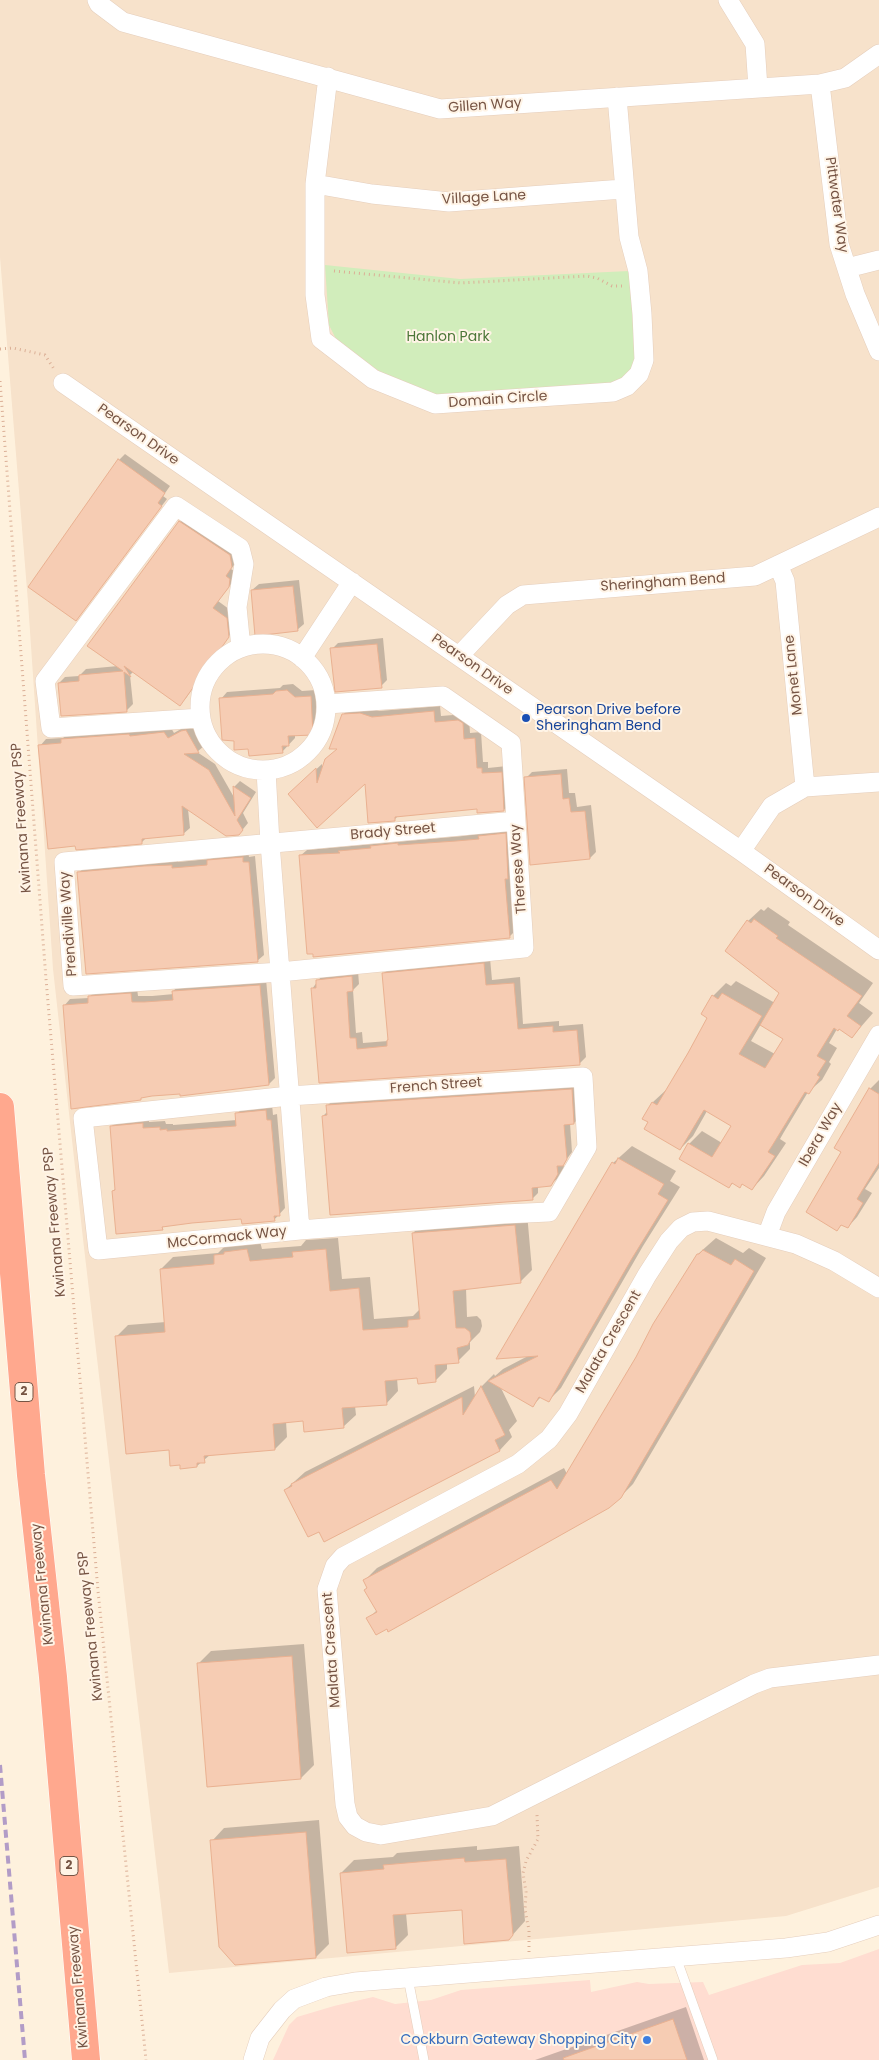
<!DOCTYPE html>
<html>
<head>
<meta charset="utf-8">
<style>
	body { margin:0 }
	canvas { display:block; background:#fef1dd }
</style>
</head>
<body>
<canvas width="879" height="2060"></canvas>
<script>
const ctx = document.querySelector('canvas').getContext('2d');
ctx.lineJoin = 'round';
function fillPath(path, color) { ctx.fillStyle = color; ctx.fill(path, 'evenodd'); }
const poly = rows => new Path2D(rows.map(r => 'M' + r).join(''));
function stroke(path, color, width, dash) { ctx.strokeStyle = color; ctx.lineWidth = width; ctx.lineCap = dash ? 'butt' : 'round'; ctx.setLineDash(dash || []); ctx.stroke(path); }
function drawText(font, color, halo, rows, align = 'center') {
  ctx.font = font + ' Poppins,sans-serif'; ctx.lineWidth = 4; ctx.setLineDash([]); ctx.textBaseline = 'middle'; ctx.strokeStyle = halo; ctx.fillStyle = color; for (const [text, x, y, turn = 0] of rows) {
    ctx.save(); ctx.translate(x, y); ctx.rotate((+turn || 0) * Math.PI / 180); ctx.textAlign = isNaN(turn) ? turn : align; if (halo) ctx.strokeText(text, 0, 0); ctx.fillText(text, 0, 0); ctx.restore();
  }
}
fillPath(poly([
	[0,0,879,0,879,1887,786,1916,169,1973,83,1239,53,969,28,602,0,257]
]), '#f7e2cb');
fillPath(poly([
	[879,1949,879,2060,273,2060,289,2025,297,2017,334,2006,373,1997,395,2004,431,2000,461,1990,590,1980,591,1992,637,1982,649,1984,703,1982,709,1995,802,1965,840,1963]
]), '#ffddd1');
fillPath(poly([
	[325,265,460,279,629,271,636,353,635,361,629,373,612,384,449,396,424,393,404,387,344,348,335,337,329,325]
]), '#d1edbb');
fillPath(poly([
	[125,454,170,486,163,496,167,499,75,620,119,460],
	[186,516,236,549,238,560,231,569,236,572,235,579,218,601,233,612,234,629,186,698,180,704,134,671,130,675,133,704,127,710,59,683,65,677,79,676,86,669,118,666,180,522],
	[299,580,304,624,297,630,252,590,259,584],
	[383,638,387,680,381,686,332,649,338,643],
	[293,684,302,691,316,690,319,727,313,734,295,735,295,738,282,752,249,748,235,740,221,699,227,692,280,688,283,685],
	[440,706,441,716,465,714,469,717,470,733,481,732,483,762,488,762,488,768,507,766,510,803,504,810,478,808,398,816,395,819,366,782,296,788,322,764,322,772,339,747,343,715,349,708,367,707,379,711],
	[188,725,192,725,204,746,197,752,215,764,235,799,234,787,240,781,256,792,243,813,248,823,239,834,188,809,190,828,183,834,147,837,142,842,40,746,46,739,63,738,68,733,170,726,174,733],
	[567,769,569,793,575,793,577,807,591,805,596,852,590,858,526,778,532,772],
	[511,828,515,931,509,937,300,856,307,850,463,836],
	[248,851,249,857,255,856,264,955,257,961,79,873,85,866,178,859,178,862,210,859,214,855],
	[768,907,790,922,788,925,873,983,859,1003,873,1013,852,1037,839,1028,837,1029,829,1043,837,1048,829,1062,831,1064,822,1080,808,1092,784,1132,780,1139,786,1143,764,1176,752,1189,743,1183,740,1186,734,1182,729,1187,689,1144,702,1131,722,1143,732,1125,707,1111,693,1136,680,1149,644,1118,653,1102,666,1090,667,1090,708,1018,713,996,726,983,731,986,736,981,775,1003,781,993,748,921,761,909,764,911],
	[761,1024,785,1039,775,1054,751,1041],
	[490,958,492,980,520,977,523,1024,559,1021,559,1026,583,1024,586,1057,580,1063,320,1081,312,989,323,974,358,971,359,984,353,990,356,1033,362,1032,363,1043,388,1041,390,1039,383,974,390,967],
	[266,979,275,1078,269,1084,144,1096,140,1099,64,1006,70,999,89,998,95,990,137,988,138,996,152,996,174,994,173,991,180,985],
	[879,1080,879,1168,865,1189,872,1193,857,1217,848,1227,842,1224,837,1229,843,1151,870,1089],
	[578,1083,580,1117,574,1123,570,1123,572,1152,563,1164,564,1167,557,1179,550,1185,538,1186,538,1193,532,1199,323,1116,328,1111,328,1105,334,1099],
	[272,1104,273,1115,277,1114,285,1208,274,1220,243,1218,165,1225,162,1228,113,1191,116,1188,111,1127,117,1121,149,1117,149,1122,165,1121,166,1124,173,1124,173,1125,237,1120,237,1114,243,1107],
	[632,1146,676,1171,670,1181,680,1187,643,1246,561,1388,548,1401,541,1397,533,1405,500,1386,517,1421,509,1430,512,1437,500,1450,325,1540,319,1530,285,1490,305,1472,474,1386,475,1397,482,1386,494,1374,495,1376,503,1369,528,1356,613,1163],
	[527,1213,532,1270,520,1282,466,1288,467,1317,477,1316,481,1320,482,1326,480,1332,470,1342,470,1349,458,1361,447,1362,447,1369,435,1381,418,1376,397,1378,398,1391,386,1404,355,1406,356,1415,343,1427,304,1420,286,1421,287,1437,275,1449,211,1454,197,1466,181,1463,170,1449,116,1337,128,1325,166,1322,161,1269,173,1257,218,1253,228,1243,259,1238,262,1249,301,1246,306,1240,338,1238,342,1279,370,1277,374,1319,413,1316,420,1309,413,1233,425,1221],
	[716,1238,743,1253,749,1248,766,1258,633,1484,620,1497,368,1619,377,1610,364,1581,377,1568,564,1468,567,1474,698,1254],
	[304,1644,314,1765,301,1778,198,1664,211,1651],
	[319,1820,329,1944,316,1957,212,1841,224,1828],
	[477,1846,477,1850,519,1846,525,1921,509,1939,463,1909,406,1913,408,1935,395,1948,341,1873,354,1860,393,1857,397,1853],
	[686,2007,704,2060,535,2060]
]), '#0003');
const building = poly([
	[118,459,165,493,158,503,162,506,76,621,28,587,118,459],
	[179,521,230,555,232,567,226,576,230,579,229,587,213,608,227,618,229,637,180,706,124,666,131,677,124,672,127,712,61,716,58,683,79,681,79,675,123,671,87,646,179,521],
	[293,586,298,631,255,636,251,590,293,586],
	[377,644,382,688,335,692,330,648,377,644],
	[287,690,295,697,311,696,313,735,288,736,289,746,282,746,283,753,249,756,248,749,234,750,234,741,222,740,219,698,273,694,276,691,287,690],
	[434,711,435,722,458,720,463,723,464,739,475,738,477,768,482,768,482,773,502,772,504,811,477,813,477,809,395,817,395,821,368,823,365,784,317,828,288,794,316,768,317,783,325,759,337,749,329,749,342,714,360,713,372,717,434,711],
	[186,730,199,753,184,754,209,770,235,816,233,786,251,798,237,820,243,830,239,835,226,836,182,806,184,835,142,839,142,844,76,850,75,846,48,849,38,745,61,743,61,739,129,734,130,736,164,732,168,738,181,731,186,730],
	[561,774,563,799,569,798,571,812,585,811,590,859,530,865,524,777,561,774],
	[506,833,508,879,505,879,510,938,313,957,313,954,307,954,299,855,340,853,338,851,371,848,370,846,398,843,398,845,456,841,479,839,478,836,506,833],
	[243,857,243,862,249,862,258,962,86,974,77,872,144,866,172,865,172,868,207,865,207,860,243,857],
	[754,919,778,936,776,938,862,996,847,1016,861,1026,852,1038,839,1029,838,1031,834,1028,817,1056,826,1061,817,1075,820,1077,809,1094,805,1092,772,1146,768,1152,775,1156,752,1190,742,1184,740,1188,732,1183,729,1188,679,1159,688,1143,712,1157,731,1126,704,1110,680,1150,644,1129,648,1122,642,1119,652,1102,657,1105,688,1053,707,1018,701,1014,712,995,718,999,722,993,762,1016,739,1054,765,1068,783,1039,760,1025,779,993,725,951,747,920,751,923,754,919],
	[484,963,486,985,514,983,518,1029,553,1026,553,1032,577,1030,580,1065,319,1083,311,988,316,988,316,980,352,976,353,991,347,992,350,1038,356,1038,357,1049,387,1046,387,1040,388,1040,382,973,484,963],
	[260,985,269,1085,180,1096,180,1094,152,1096,141,1098,141,1100,71,1109,63,1005,88,1003,88,996,131,993,132,1002,144,1002,173,1000,172,991,260,985],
	[869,1088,879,1094,879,1163,857,1199,863,1203,848,1228,841,1225,837,1231,806,1212,841,1152,834,1148,869,1088],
	[572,1089,574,1124,564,1125,567,1159,563,1166,557,1166,558,1174,551,1186,532,1188,533,1200,330,1215,322,1116,327,1115,326,1105,572,1089],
	[266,1110,267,1120,271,1120,280,1216,274,1216,275,1221,242,1224,241,1219,192,1223,162,1227,163,1230,116,1234,112,1191,115,1190,110,1126,143,1123,143,1128,160,1127,160,1130,167,1129,167,1131,236,1126,235,1113,266,1110],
	[618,1158,664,1184,658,1194,668,1200,631,1260,549,1402,539,1397,533,1407,488,1381,538,1356,496,1359,612,1162,615,1164,618,1158],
	[515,1225,521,1283,453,1291,456,1328,465,1328,470,1332,471,1339,468,1345,457,1348,459,1363,435,1365,436,1382,418,1384,417,1378,385,1381,387,1405,342,1408,344,1428,304,1432,303,1421,273,1424,275,1450,204,1456,205,1463,197,1463,197,1467,180,1469,180,1465,170,1466,169,1450,126,1454,115,1336,165,1332,160,1269,214,1264,214,1255,224,1254,224,1252,247,1249,250,1261,293,1257,292,1252,326,1249,330,1291,359,1288,363,1330,408,1327,408,1320,420,1319,412,1233,515,1225],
	[703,1250,731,1265,735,1259,754,1271,621,1498,609,1508,388,1632,387,1629,376,1635,366,1618,377,1612,364,1590,367,1588,363,1580,551,1480,557,1489,636,1357,653,1324,697,1254,699,1254,703,1250],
	[481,1386,505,1435,495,1440,500,1451,324,1542,319,1532,308,1537,284,1490,292,1486,291,1484,462,1397,463,1415,481,1386],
	[292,1656,301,1779,207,1787,197,1663,292,1656],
	[306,1832,316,1958,235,1965,219,1947,210,1840,306,1832],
	[464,1858,465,1862,506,1859,513,1935,509,1940,464,1944,462,1910,393,1915,396,1949,347,1953,340,1873,384,1869,383,1865,464,1858],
	[673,2019,687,2060,564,2060,563,2058,673,2019]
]);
fillPath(building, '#f6ccb3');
stroke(building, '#eab191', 1);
const service = poly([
	[676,1957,713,2060],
	[408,1978,424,2060]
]);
const minor = poly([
	[97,0,99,4,123,22,440,109,820,84,845,78,879,54],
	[728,0,755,44,758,88],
	[328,77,315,184,315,295,321,339,373,379,435,404,613,392,627,386,639,374,644,360,642,314,638,271,629,237,617,97],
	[820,84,839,244,855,294,879,351],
	[315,184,372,194,449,202,623,189],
	[847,268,879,260],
	[63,383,741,851,879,950],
	[778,565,785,581,805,787],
	'200 707a63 63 0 1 1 126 0a63 63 0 1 1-126 0Z',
	[459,656,507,605,523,595,755,576,879,517],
	[302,658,352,582],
	[327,704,443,696,511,743,516,821,524,948,280,972,73,986,64,862,516,821],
	[201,718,51,728,45,681,176,506,240,548,244,564,237,607,241,648],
	[266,770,270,843,300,1230],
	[741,851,772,806,805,787,879,782],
	[583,1077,587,1147,549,1212,504,1214,300,1230,98,1250,83,1118,289,1096,583,1077],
	[767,1236,776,1212,879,1035],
	[879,1288,834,1261,796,1244,708,1221,693,1222,681,1228,669,1241,647,1275,568,1414,549,1439,518,1464,343,1557,335,1566,327,1589,345,1804,348,1817,355,1826,366,1832,381,1835,492,1816,754,1684,770,1678,879,1665],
	[253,2060,260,2038,282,2010,294,1999,326,1987,355,1982,786,1948,828,1942,879,1925]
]);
const motorway = poly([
	[0,1107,31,1475,53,1677,86,2060]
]);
stroke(service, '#e5cebc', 10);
stroke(minor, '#e5cebc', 20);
stroke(motorway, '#fff', 29);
stroke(poly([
	[334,271,461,283,587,276,597,278,612,286,622,286],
	[0,349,13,348,45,355,54,369],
	[0,381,46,979,98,1591,146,2060],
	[529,1952,529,1930,525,1910,526,1892,523,1873,526,1861,538,1839,537,1815]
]), '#dbaf96', 3, [1, 4]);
stroke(service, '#fff', 9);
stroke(minor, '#fff', 19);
stroke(motorway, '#ffa88e', 28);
stroke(poly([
	[0,1765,25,2060]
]), '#b29cc7', 4, [8, 5]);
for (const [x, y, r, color] of [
	[526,718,5,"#1a4fb4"],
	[647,2040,5,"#3f7fe0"]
]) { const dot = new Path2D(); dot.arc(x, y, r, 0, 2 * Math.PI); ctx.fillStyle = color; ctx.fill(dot); stroke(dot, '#fff4e6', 2); }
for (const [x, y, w] of [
	[24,1392,18],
	[69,1866,18]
]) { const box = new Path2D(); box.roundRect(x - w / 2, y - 9.5, w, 19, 4); ctx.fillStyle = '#fff4e6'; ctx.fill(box); stroke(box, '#765444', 1); }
drawText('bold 12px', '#765444', null, [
	["2",24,1392],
	["2",69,1866]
]);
drawText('14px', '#765444', '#fff4e6', [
	["Gillen Way",485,106,-4],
	["Village Lane",484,198,-3],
	["Pittwater Way",836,205,82],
	["Domain Circle",498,400,-4],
	["Pearson Drive",138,435,35],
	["Sheringham Bend",663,583,-4],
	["Pearson Drive",472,665,35],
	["Monet Lane",794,675,-96],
	["Kwinana Freeway PSP",22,818,-94],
	["Brady Street",393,832,-5],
	["Therese Way",519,869,-94],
	["Pearson Drive",804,896,36],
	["Prendiville Way",69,924,-94],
	["French Street",436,1086,-4],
	["Ibera Way",821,1135,-60],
	["Kwinana Freeway PSP",55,1222,-95],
	["McCormack Way",227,1238,-6],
	["Malata Crescent",609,1342,-60],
	["Kwinana Freeway",43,1584,-96],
	["Kwinana Freeway PSP",91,1626,-96],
	["Malata Crescent",332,1650,-94],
	["Kwinana Freeway",79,1987,-95]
]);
drawText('14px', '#4c7738', '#fff4e6', [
	["Hanlon Park",448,337]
]);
drawText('14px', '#164399', '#fff4e6', [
	["Pearson Drive before",536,710],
	["Sheringham Bend",536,726]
], 'left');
drawText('14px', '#366cbe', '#fff4e6', [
	["Cockburn Gateway Shopping City",637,2040]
], 'right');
</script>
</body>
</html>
